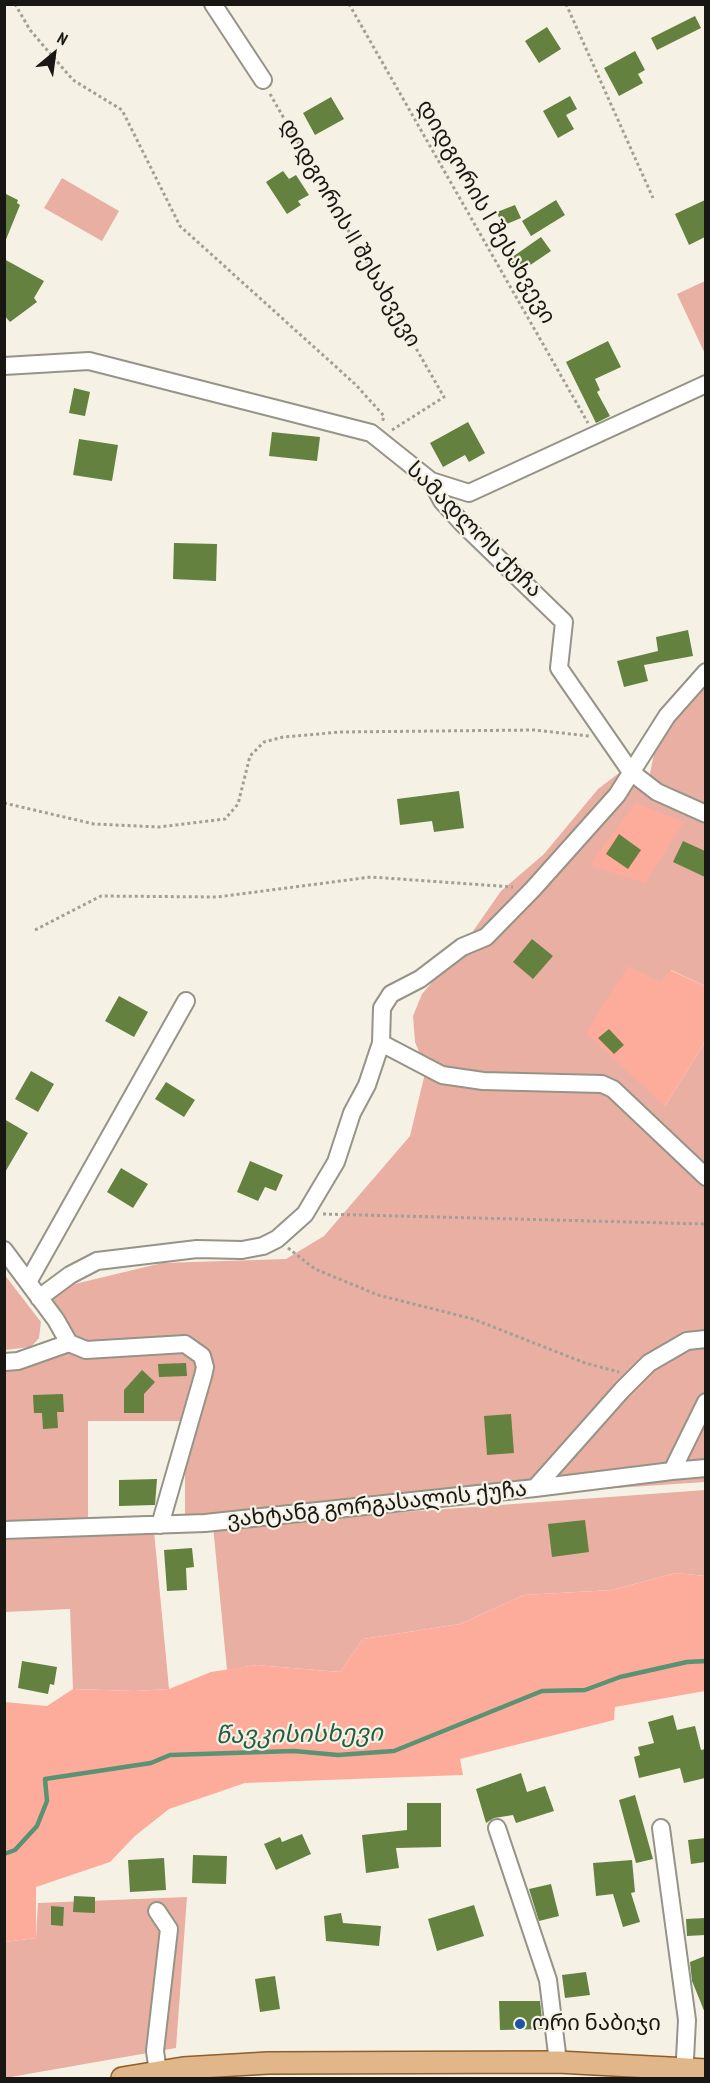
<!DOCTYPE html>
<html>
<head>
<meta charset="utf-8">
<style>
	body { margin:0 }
	#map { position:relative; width:710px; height:2083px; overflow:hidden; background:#f5f2e5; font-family:"PT Sans Narrow",sans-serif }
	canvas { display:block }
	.frame { position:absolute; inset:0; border:6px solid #181713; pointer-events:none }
	.north { position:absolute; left:24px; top:24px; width:60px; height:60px; -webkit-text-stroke:4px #f5f2e5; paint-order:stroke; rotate:29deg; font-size:16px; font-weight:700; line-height:24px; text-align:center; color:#181713 }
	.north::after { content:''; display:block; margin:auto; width:21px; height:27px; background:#181713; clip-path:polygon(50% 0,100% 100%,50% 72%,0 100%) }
</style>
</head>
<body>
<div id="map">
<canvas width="710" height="2083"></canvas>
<div class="frame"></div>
<div class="north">N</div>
</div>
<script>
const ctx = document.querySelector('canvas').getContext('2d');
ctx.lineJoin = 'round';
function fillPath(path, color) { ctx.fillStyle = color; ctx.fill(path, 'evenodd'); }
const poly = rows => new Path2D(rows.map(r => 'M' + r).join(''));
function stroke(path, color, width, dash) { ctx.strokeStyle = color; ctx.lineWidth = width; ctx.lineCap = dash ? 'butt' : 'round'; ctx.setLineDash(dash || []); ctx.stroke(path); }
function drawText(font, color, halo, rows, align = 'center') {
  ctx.font = font + ' "PT Sans Narrow","Noto Sans Georgian",sans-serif'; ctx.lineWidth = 4.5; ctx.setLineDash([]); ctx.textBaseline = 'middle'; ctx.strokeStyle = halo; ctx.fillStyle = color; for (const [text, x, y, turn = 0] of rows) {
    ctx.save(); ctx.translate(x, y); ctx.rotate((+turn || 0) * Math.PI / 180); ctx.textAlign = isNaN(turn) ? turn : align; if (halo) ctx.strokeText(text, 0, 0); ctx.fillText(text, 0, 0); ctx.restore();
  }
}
fillPath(poly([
	[62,178,119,211,102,241,44,208],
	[705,281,705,354,677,294],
	[705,682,705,806,649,779,656,743],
	[619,773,653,799,705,824,705,986,671,970,665,1106,705,1042,705,1172,614,1085,444,1071,422,1059,415,1042,413,1016,422,994,462,947,501,891,544,854,598,789],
	[425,1073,600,1090,610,1093,705,1182,705,1482,185,1517,185,1421,88,1421,88,1519,5,1523,4,1364,42,1354,55,1338,57,1326,37,1293,162,1263,286,1259,324,1236,410,1136],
	[4,1274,41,1322,39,1338,31,1347,5,1350],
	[705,1490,705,1576,676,1573,612,1590,524,1595,460,1624,363,1639,340,1672,256,1665,227,1670,213,1526],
	[154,1531,169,1689,135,1691,73,1689,70,1609,5,1612,4,1536],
	[187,1897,176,2048,5,2078,4,1942,36,1938,38,1903]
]), '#eaafa3');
fillPath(poly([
	[636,803,684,822,645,883,589,865],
	[628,966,661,982,670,970,705,986,705,1042,665,1106,586,1033],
	[676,1573,705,1576,705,1691,615,1707,614,1720,460,1759,463,1775,245,1783,169,1809,135,1836,110,1862,36,1887,36,1938,5,1942,5,1702,47,1706,73,1689,135,1691,169,1689,211,1672,256,1665,340,1672,363,1639,460,1624,524,1595,612,1590]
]), '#fdac9c');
stroke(poly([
	[4,1854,15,1850,37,1826,47,1801,45,1779,151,1763,170,1755,294,1751,338,1755,394,1751,542,1691,585,1690,620,1677,687,1662,706,1661]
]), '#5a9274', 4.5);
fillPath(poly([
	[695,16,701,28,657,50,651,38],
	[547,27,561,49,539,63,525,41],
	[635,51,645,70,638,74,643,83,619,96,604,68],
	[570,96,577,109,566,115,574,129,558,138,543,111],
	[331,97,344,119,315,135,303,113],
	[283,171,289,179,296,175,309,195,298,201,301,205,287,214,266,182],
	[4,193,18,200,17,203,20,205,5,242],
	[556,200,565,215,531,236,522,221],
	[705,200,705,237,689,245,675,214],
	[515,205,521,218,502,226,497,212],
	[541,237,551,251,517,274,508,260],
	[4,259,44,281,34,298,37,302,10,322,4,315],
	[608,341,621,367,595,379,600,390,597,392,610,416,596,423,566,362],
	[74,388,90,392,85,416,69,413],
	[468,422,485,453,469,462,465,455,443,467,430,443],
	[272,432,320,437,317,461,269,456],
	[79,439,118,445,112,481,73,475],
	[174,543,217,544,216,581,173,579],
	[688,630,693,656,644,665,648,681,624,687,617,661,658,651,656,637],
	[459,791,464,828,434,832,432,821,400,825,397,799],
	[619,834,641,850,628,869,606,854],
	[683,841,705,851,705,877,673,862],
	[532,939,553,956,533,979,513,962],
	[119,996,148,1012,134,1037,105,1021],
	[609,1029,624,1045,614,1054,598,1038],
	[31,1071,54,1084,38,1112,15,1099],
	[166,1082,195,1100,184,1117,155,1099],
	[4,1119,28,1133,4,1174],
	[250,1161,283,1175,276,1191,265,1187,258,1201,237,1192],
	[121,1168,148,1184,133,1208,107,1192],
	[186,1363,187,1376,159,1377,158,1364],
	[142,1370,155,1382,144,1394,144,1413,124,1413,124,1390],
	[63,1394,64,1412,57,1412,58,1428,43,1429,42,1413,34,1413,33,1395],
	[511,1414,514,1453,487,1455,484,1416],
	[157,1479,155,1505,119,1506,119,1480],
	[585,1520,589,1552,552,1557,548,1524],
	[192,1548,194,1567,186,1568,187,1590,167,1591,164,1550],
	[22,1661,57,1667,54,1685,50,1684,48,1694,18,1688],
	[673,1715,677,1730,695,1726,701,1750,705,1749,705,1778,684,1783,680,1768,639,1778,634,1757,640,1755,638,1747,654,1743,648,1722],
	[521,1773,527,1792,545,1786,554,1811,516,1823,513,1815,494,1818,486,1823,476,1789],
	[635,1795,653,1859,636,1863,619,1800],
	[407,1803,441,1803,441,1847,396,1848,399,1868,366,1873,362,1835,407,1830],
	[302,1834,311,1854,276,1870,264,1844,280,1837,282,1842],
	[705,1838,705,1862,691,1864,688,1840],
	[193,1855,227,1856,226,1884,192,1883],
	[164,1858,166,1890,130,1892,128,1860],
	[632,1860,635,1892,631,1893,640,1922,623,1927,613,1894,596,1896,593,1863],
	[551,1884,559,1916,539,1921,529,1889],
	[74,1896,95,1897,95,1913,73,1912],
	[474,1905,484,1936,437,1951,428,1919],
	[51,1906,64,1907,63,1926,51,1925],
	[341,1913,343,1923,381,1926,379,1946,326,1941,324,1916],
	[705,1918,705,1935,687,1936,686,1919],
	[705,1956,705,2013,692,1981,690,1962],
	[586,1972,590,1995,565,1998,562,1975],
	[275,1976,280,2009,260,2012,255,1979],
	[499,2001,540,2001,543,2029,500,2030]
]), '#64813f');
const minor = poly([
	[213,4,263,80],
	[4,366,89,361,371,433,431,481,442,501,463,524,564,622,559,668,631,772,657,792,706,814],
	[431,481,469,493,706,384],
	[381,1043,442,1075,483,1081,602,1084,613,1089,706,1177],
	[4,1250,56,1320,69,1343,18,1361,4,1362],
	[28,1282,186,1001],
	[39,1298,70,1275,97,1261,197,1249,242,1250,263,1246,277,1239,305,1214,336,1162,352,1113,367,1085,381,1043,382,1008,391,994,420,979,462,947,486,937,533,889,617,795,667,716,706,672],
	[69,1343,86,1350,185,1344,202,1356,205,1367,203,1376,160,1525],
	[672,1471,706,1468],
	[535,1488,622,1390,649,1363,687,1341,706,1339],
	[4,1530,205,1523,535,1488,672,1471,706,1402],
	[497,1828,548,1980,558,2062],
	[661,1828,687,2020,684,2078],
	[157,1911,169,1929,155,2051,158,2072]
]);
const major = poly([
	[122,2078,183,2068,268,2063,558,2062,706,2070]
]);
stroke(minor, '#969387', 20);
stroke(major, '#8e5e2c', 24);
stroke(poly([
	[15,4,30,30,73,80,122,110,180,226,355,384,384,416,382,423],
	[349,4,588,423],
	[566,4,653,198],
	[270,94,444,397,392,430],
	[4,803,94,824,159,827,225,819,238,804,250,756,264,742,283,737,341,732,534,730,589,736],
	[35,930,101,896,217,897,371,877,513,887],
	[323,1214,706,1224],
	[288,1248,315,1269,378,1295,473,1319,585,1363,619,1372]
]), '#a29f96', 3, [3, 3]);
stroke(minor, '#fff', 16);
stroke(major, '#e1b688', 21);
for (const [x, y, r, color] of [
	[520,2024,6,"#1956a7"]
]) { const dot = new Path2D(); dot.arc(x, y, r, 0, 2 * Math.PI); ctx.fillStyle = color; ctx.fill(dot); stroke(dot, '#f5f2e5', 2); }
drawText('22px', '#181713', '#f5f2e5', [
	["დიდგორის I შესახვევი",486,212,60],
	["დიდგორის II შესახვევი",350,233,60],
	["სამადლოს ქუჩა",474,530,45],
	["ვახტანგ გორგასალის ქუჩა",377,1505,-6]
]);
drawText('22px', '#181713', '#f5f2e5', [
	["ორი ნაბიჯი",532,2024]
], 'left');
drawText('italic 24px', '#235e43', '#f5f2e5', [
	["წავკისისხევი",299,1735,-1]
]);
</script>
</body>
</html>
